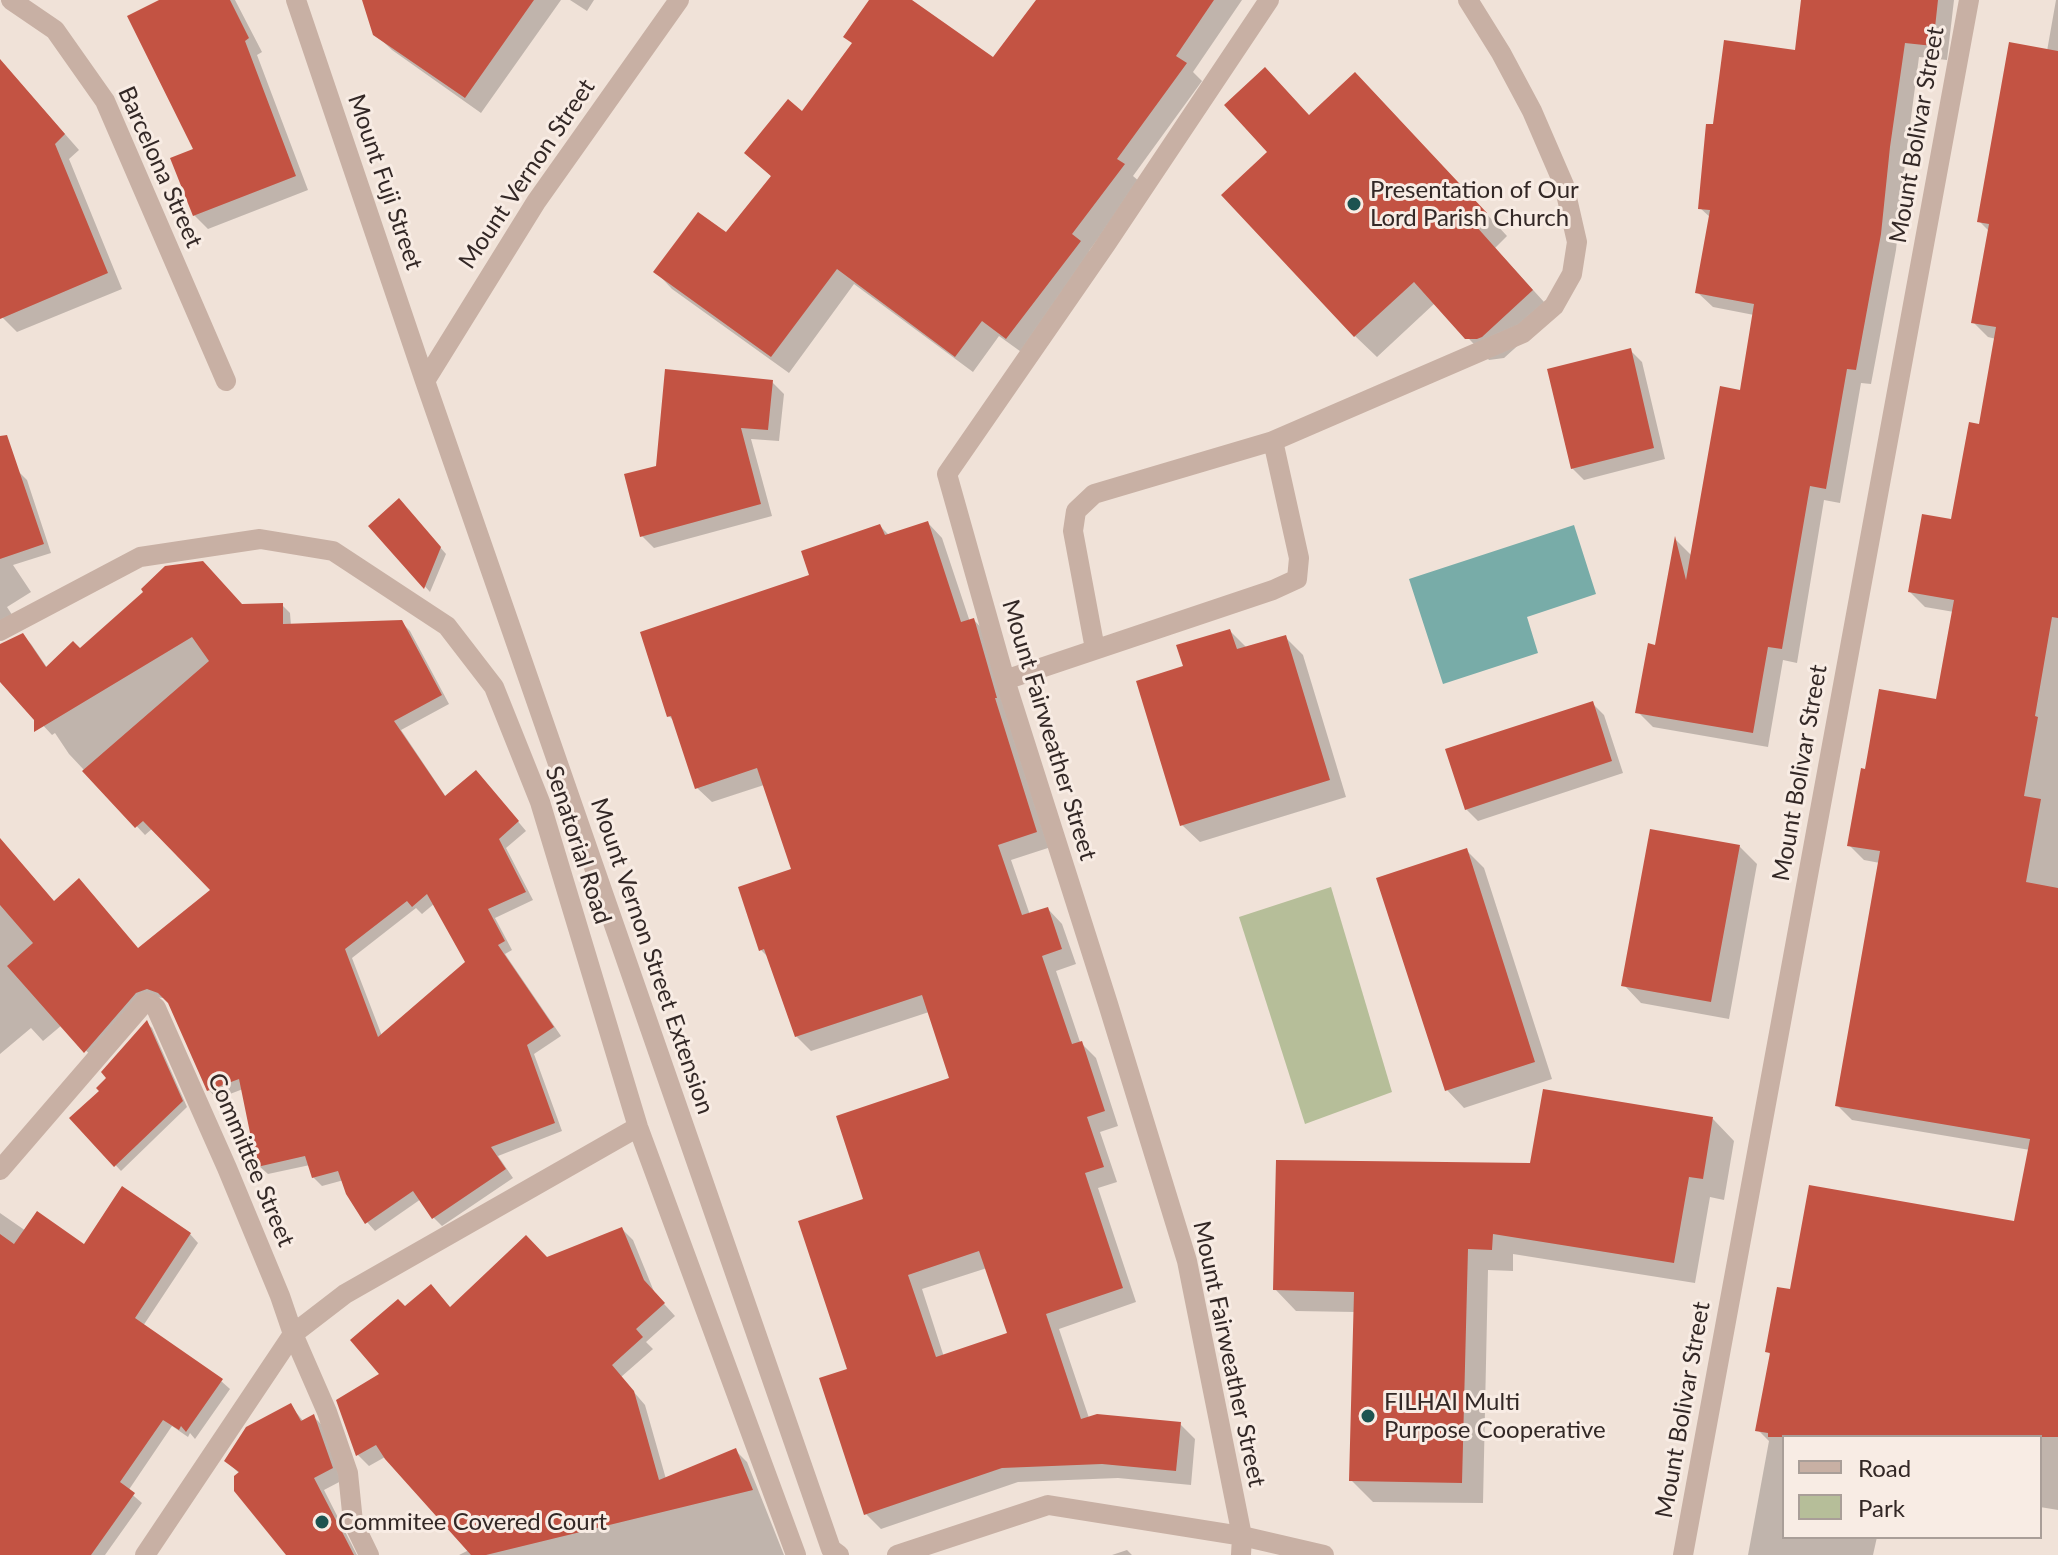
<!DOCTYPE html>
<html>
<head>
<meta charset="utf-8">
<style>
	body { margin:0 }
	#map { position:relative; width:2058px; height:1555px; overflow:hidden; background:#f0e2d8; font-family:Lato,sans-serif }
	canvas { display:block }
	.legend { position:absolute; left:1782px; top:1435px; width:260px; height:104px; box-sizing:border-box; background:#f8ece4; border:2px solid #a99e98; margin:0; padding:10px 14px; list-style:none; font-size:24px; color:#332826 }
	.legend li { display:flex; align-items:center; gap:16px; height:40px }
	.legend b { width:40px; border:2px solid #a99e98 }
</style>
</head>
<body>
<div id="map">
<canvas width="2058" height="1555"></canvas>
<ul class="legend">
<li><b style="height:10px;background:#c8b0a4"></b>Road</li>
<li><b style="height:22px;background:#b6be99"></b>Park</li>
</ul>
</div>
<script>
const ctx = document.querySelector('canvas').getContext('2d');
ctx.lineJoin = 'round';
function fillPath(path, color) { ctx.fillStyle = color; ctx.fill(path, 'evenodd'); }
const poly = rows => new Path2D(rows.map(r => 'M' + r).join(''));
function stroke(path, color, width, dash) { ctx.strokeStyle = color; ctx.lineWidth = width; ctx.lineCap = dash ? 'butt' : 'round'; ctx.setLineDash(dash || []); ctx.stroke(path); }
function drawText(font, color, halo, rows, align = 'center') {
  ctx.font = font + ' Lato,sans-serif'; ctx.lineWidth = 6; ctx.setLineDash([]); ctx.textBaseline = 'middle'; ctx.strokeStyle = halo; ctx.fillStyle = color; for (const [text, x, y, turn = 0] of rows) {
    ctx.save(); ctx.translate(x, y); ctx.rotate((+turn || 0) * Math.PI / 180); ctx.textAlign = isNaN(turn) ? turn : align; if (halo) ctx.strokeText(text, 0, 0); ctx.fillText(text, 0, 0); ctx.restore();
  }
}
fillPath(poly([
	[1331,887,1392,1092,1305,1124,1239,917]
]), '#b6be99');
fillPath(poly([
	[1574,525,1596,594,1527,617,1538,653,1443,684,1409,579]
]), '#78aca8');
fillPath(poly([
	[163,0,235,0,262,52,257,55,308,190,208,229,194,215,195,150],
	[364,0,561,0,481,113,392,50,375,34],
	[570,0,594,0,587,11],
	[872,0,908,0,994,60,1039,0,1242,0,1193,72,1202,81,1133,176,1140,182,1089,251,1097,259,1024,354,999,336,973,372,854,284,789,373,672,289,656,272,726,234,772,177,746,153,803,114,854,44],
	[1803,0,1954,0,1947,60,1919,57,1905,163,1896,250,1871,384,1861,383,1840,503,1824,500,1797,663,1783,660,1768,747,1653,727,1638,712,1657,647,1676,540,1692,556,1741,392,1754,315,1713,307,1697,292,1711,218,1700,208,1714,127,1797,52],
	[2056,0,2058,0,2058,1510,2040,1507,2040,1437,1784,1437,1784,1537,1877,1537,1873,1555,1748,1555,1769,1441,1758,1430,1771,1355,1767,1351,1791,1292,2016,1222,2030,1150,1852,1120,1837,1105,1880,863,1864,860,1849,845,1866,771,1937,701,1954,612,1925,607,1910,592,1953,521,1981,427,1996,339,1988,337,1973,322,1989,231,1979,221,2047,51],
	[0,60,79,150,69,159,122,289,17,332,2,317,0,312],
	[1377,96,1507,236,1495,248,1554,313,1504,358,1489,360,1435,303,1377,357,1355,336,1309,117],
	[1630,350,1642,362,1665,459,1584,480,1572,468],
	[772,382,784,394,779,441,751,439,772,516,654,548,642,536,658,467],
	[18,471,27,480,51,553,13,565,31,592,7,607,16,621,0,630,0,477],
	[404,506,446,554,430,592,371,526],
	[928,523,942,538,970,622,974,620,988,635,1051,847,1011,860,1030,915,1048,909,1062,924,1076,964,1056,971,1080,1042,1096,1058,1118,1126,1100,1132,1117,1182,1098,1188,1136,1302,1059,1329,1089,1418,1180,1424,1195,1439,1191,1485,1118,1478,1018,1482,881,1529,866,1514,850,1370,866,1200,951,1079,929,1012,811,1051,796,1036,770,959,761,950,794,871,764,785,712,802,697,788,675,722,669,716,811,576,880,526,890,536],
	[987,1268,1009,1335,944,1357,922,1289],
	[282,605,290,613,291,626,401,622,410,631,449,704,401,730,446,797,484,781,526,831,506,848,533,900,495,918,512,950,505,954,561,1036,534,1054,562,1131,498,1156,513,1178,442,1226,433,1217,421,1199,375,1231,367,1222,344,1180,322,1186,313,1177,310,1165,268,1174,259,1166,243,1089,217,1099,209,1090,171,1004,164,998,151,997,94,1059,62,1025,43,1041,31,1028,0,1054,0,839,55,903,139,950,213,891,153,828,145,835,69,754,55,733,52,735,0,679,0,646,23,636,31,644,48,669,80,651,242,606],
	[435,903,468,963,382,1036,352,958,416,908,422,914],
	[1230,631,1247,648,1285,637,1303,655,1346,797,1200,842,1182,825,1185,668],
	[1592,703,1604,715,1623,773,1478,821,1466,809],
	[1739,846,1757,864,1729,1019,1641,1003,1624,985],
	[1466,850,1484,868,1552,1079,1464,1108,1447,1090],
	[147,1023,152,1028,187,1107,121,1171,72,1118,102,1091],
	[1713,1119,1734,1141,1724,1200,1710,1197,1695,1283,1513,1254,1513,1271,1488,1270,1483,1503,1373,1502,1351,1480,1355,1312,1296,1311,1275,1289,1532,1165],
	[0,1213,26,1231,84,1247,190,1234,198,1243,143,1326,221,1381,230,1389,195,1439,190,1433,188,1437,172,1426,128,1491,142,1503,105,1555,0,1555],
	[622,1229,633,1240,655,1294,675,1316,646,1342,653,1349,621,1377,645,1405,666,1479,735,1450,747,1462,784,1555,459,1555,469,1550,385,1457,369,1466,357,1454,405,1309,451,1309,546,1259],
	[290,1405,304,1422,313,1416,324,1427,343,1480,324,1490,357,1555,289,1555,240,1474,226,1461],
	[1127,1550,1132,1555,1112,1555]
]), '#0003');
fillPath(poly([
	[159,0,230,0,249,38,245,41,296,176,193,216,170,158,193,149,127,16],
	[362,0,534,0,465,98,373,35],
	[869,0,912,0,993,57,1036,0,1214,0,1176,56,1187,63,1117,159,1125,164,1072,234,1081,241,1006,339,982,321,955,357,837,269,771,357,653,272,698,212,726,232,771,176,744,153,788,99,802,111,852,43,843,37],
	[1801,0,1938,0,1933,46,1905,43,1890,147,1881,234,1856,370,1847,369,1826,489,1810,486,1782,649,1768,647,1753,733,1635,713,1648,643,1655,645,1675,536,1686,580,1720,386,1740,390,1754,304,1695,293,1710,210,1698,209,1706,124,1713,124,1724,40,1795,50],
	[2009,42,2058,51,2058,618,2052,617,2035,716,2038,717,2024,796,2041,799,2026,882,2058,888,2058,1437,1768,1437,1768,1433,1755,1431,1770,1353,1765,1352,1777,1287,1790,1289,1809,1185,2014,1221,2030,1139,1835,1106,1880,851,1847,846,1861,768,1865,769,1879,689,1936,699,1954,600,1908,592,1922,514,1951,519,1969,422,1979,424,1996,327,1971,323,1989,224,1977,222],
	[0,59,65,134,55,144,108,273,0,319],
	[1265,67,1309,115,1355,72,1487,213,1475,225,1533,290,1482,337,1477,339,1465,339,1414,282,1354,337,1221,195,1267,152,1224,105],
	[1631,348,1654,448,1571,469,1547,369],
	[665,369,773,380,768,430,741,428,761,504,640,537,624,474,656,466],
	[7,435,44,544,0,559,0,436],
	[399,498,441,547,424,589,368,526],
	[928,521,961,622,974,618,997,698,995,698,1037,832,998,845,1022,915,1048,907,1062,949,1042,956,1072,1044,1082,1041,1105,1111,1087,1117,1104,1167,1085,1173,1123,1288,1046,1314,1081,1419,1097,1414,1181,1422,1176,1471,1102,1464,1002,1468,864,1515,819,1378,847,1369,798,1221,863,1199,836,1116,949,1078,922,995,795,1037,764,949,759,951,738,887,791,869,757,768,695,789,671,716,667,717,640,632,809,575,801,551,880,524,885,535],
	[979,1251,1007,1333,936,1357,908,1275],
	[203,561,242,604,283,603,283,624,402,620,442,695,394,721,445,796,476,770,519,821,499,839,526,892,488,909,505,941,498,945,554,1027,527,1045,555,1123,491,1147,506,1169,432,1219,413,1191,365,1224,346,1194,338,1171,312,1178,305,1156,257,1167,239,1079,207,1091,168,1003,158,993,147,989,136,993,84,1053,7,966,33,943,0,905,0,838,54,901,79,878,138,948,210,890,143,821,135,828,82,771,209,661,192,637,34,732,34,720,0,682,0,644,23,633,46,667,73,641,80,648,143,592,141,589,165,566],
	[427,894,465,962,378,1037,345,949,407,901,412,907],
	[1230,629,1237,649,1286,635,1330,780,1180,826,1136,681,1183,666,1176,645],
	[1593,701,1612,761,1465,810,1445,749],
	[1650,829,1740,845,1711,1002,1621,986],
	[1467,848,1535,1062,1445,1091,1376,878],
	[147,1020,183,1101,114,1167,69,1118,99,1091,96,1088,106,1078,101,1072],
	[1543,1089,1713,1117,1703,1179,1689,1177,1674,1263,1493,1234,1492,1250,1468,1249,1462,1483,1349,1481,1354,1292,1273,1290,1276,1160,1530,1163],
	[122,1186,191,1233,135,1318,223,1379,186,1432,181,1426,179,1430,163,1420,120,1482,135,1493,91,1555,0,1555,0,1234,14,1244,37,1211,84,1244],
	[622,1227,644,1280,665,1303,636,1329,643,1337,612,1365,634,1391,659,1480,736,1448,753,1490,486,1555,471,1555,385,1459,376,1445,356,1456,336,1400,379,1374,350,1340,398,1299,405,1306,431,1284,450,1307,526,1235,547,1257],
	[291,1403,301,1421,314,1414,315,1417,333,1468,314,1478,354,1555,286,1555,234,1491,234,1476,239,1472,224,1461,246,1427]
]), '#c35343');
stroke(poly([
	[11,0,55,30,105,101,226,381],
	[296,0,425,381,831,1549,839,1555],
	[425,381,536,202,679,0],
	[1273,441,1523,333,1554,306,1572,274,1577,242,1564,185,1532,111,1501,53,1468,0],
	[0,631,140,557,260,539,333,551,447,626,494,687,540,802,638,1127,796,1555],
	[1005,680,1273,590,1297,579,1299,558,1273,441,1094,494,1076,511,1073,531,1095,649],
	[0,1170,145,1002,150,1003,156,1008,227,1168,280,1296,293,1334,327,1412,348,1473,353,1522,369,1555],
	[145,1555,293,1334,345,1294,638,1127],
	[897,1555,1048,1505,1242,1536,1324,1555],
	[1241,1555,1242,1536,1187,1261,1108,1004,1005,680,947,474,1106,244,1269,0],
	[1683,1555,1969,0]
]), '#c8b0a4', 20);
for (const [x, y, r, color] of [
	[1354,204,8,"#1d5350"],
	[1368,1416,8,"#1d5350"],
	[322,1522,8,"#1d5350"]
]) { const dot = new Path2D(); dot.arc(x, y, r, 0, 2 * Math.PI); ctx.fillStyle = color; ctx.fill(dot); stroke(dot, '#f8ece4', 3); }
drawText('24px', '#332826', '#f8ece4', [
	["Mount Bolivar Street",1917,135,-80],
	["Barcelona Street",160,167,66],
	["Mount Vernon Street",527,174,-56],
	["Mount Fuji Street",385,182,71],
	["Mount Fairweather Street",1049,730,73],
	["Mount Bolivar Street",1800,773,-80],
	["Senatorial Road",578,845,72],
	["Mount Vernon Street Extension",652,956,71],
	["Committee Street",251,1160,67],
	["Mount Fairweather Street",1229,1354,78],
	["Mount Bolivar Street",1683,1410,-80]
]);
drawText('24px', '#332826', '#f8ece4', [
	["Presentation of Our",1370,190],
	["Lord Parish Church",1370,218],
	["FILHAI Multi",1384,1402],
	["Purpose Cooperative",1384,1430],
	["Commitee Covered Court",338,1522]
], 'left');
</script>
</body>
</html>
